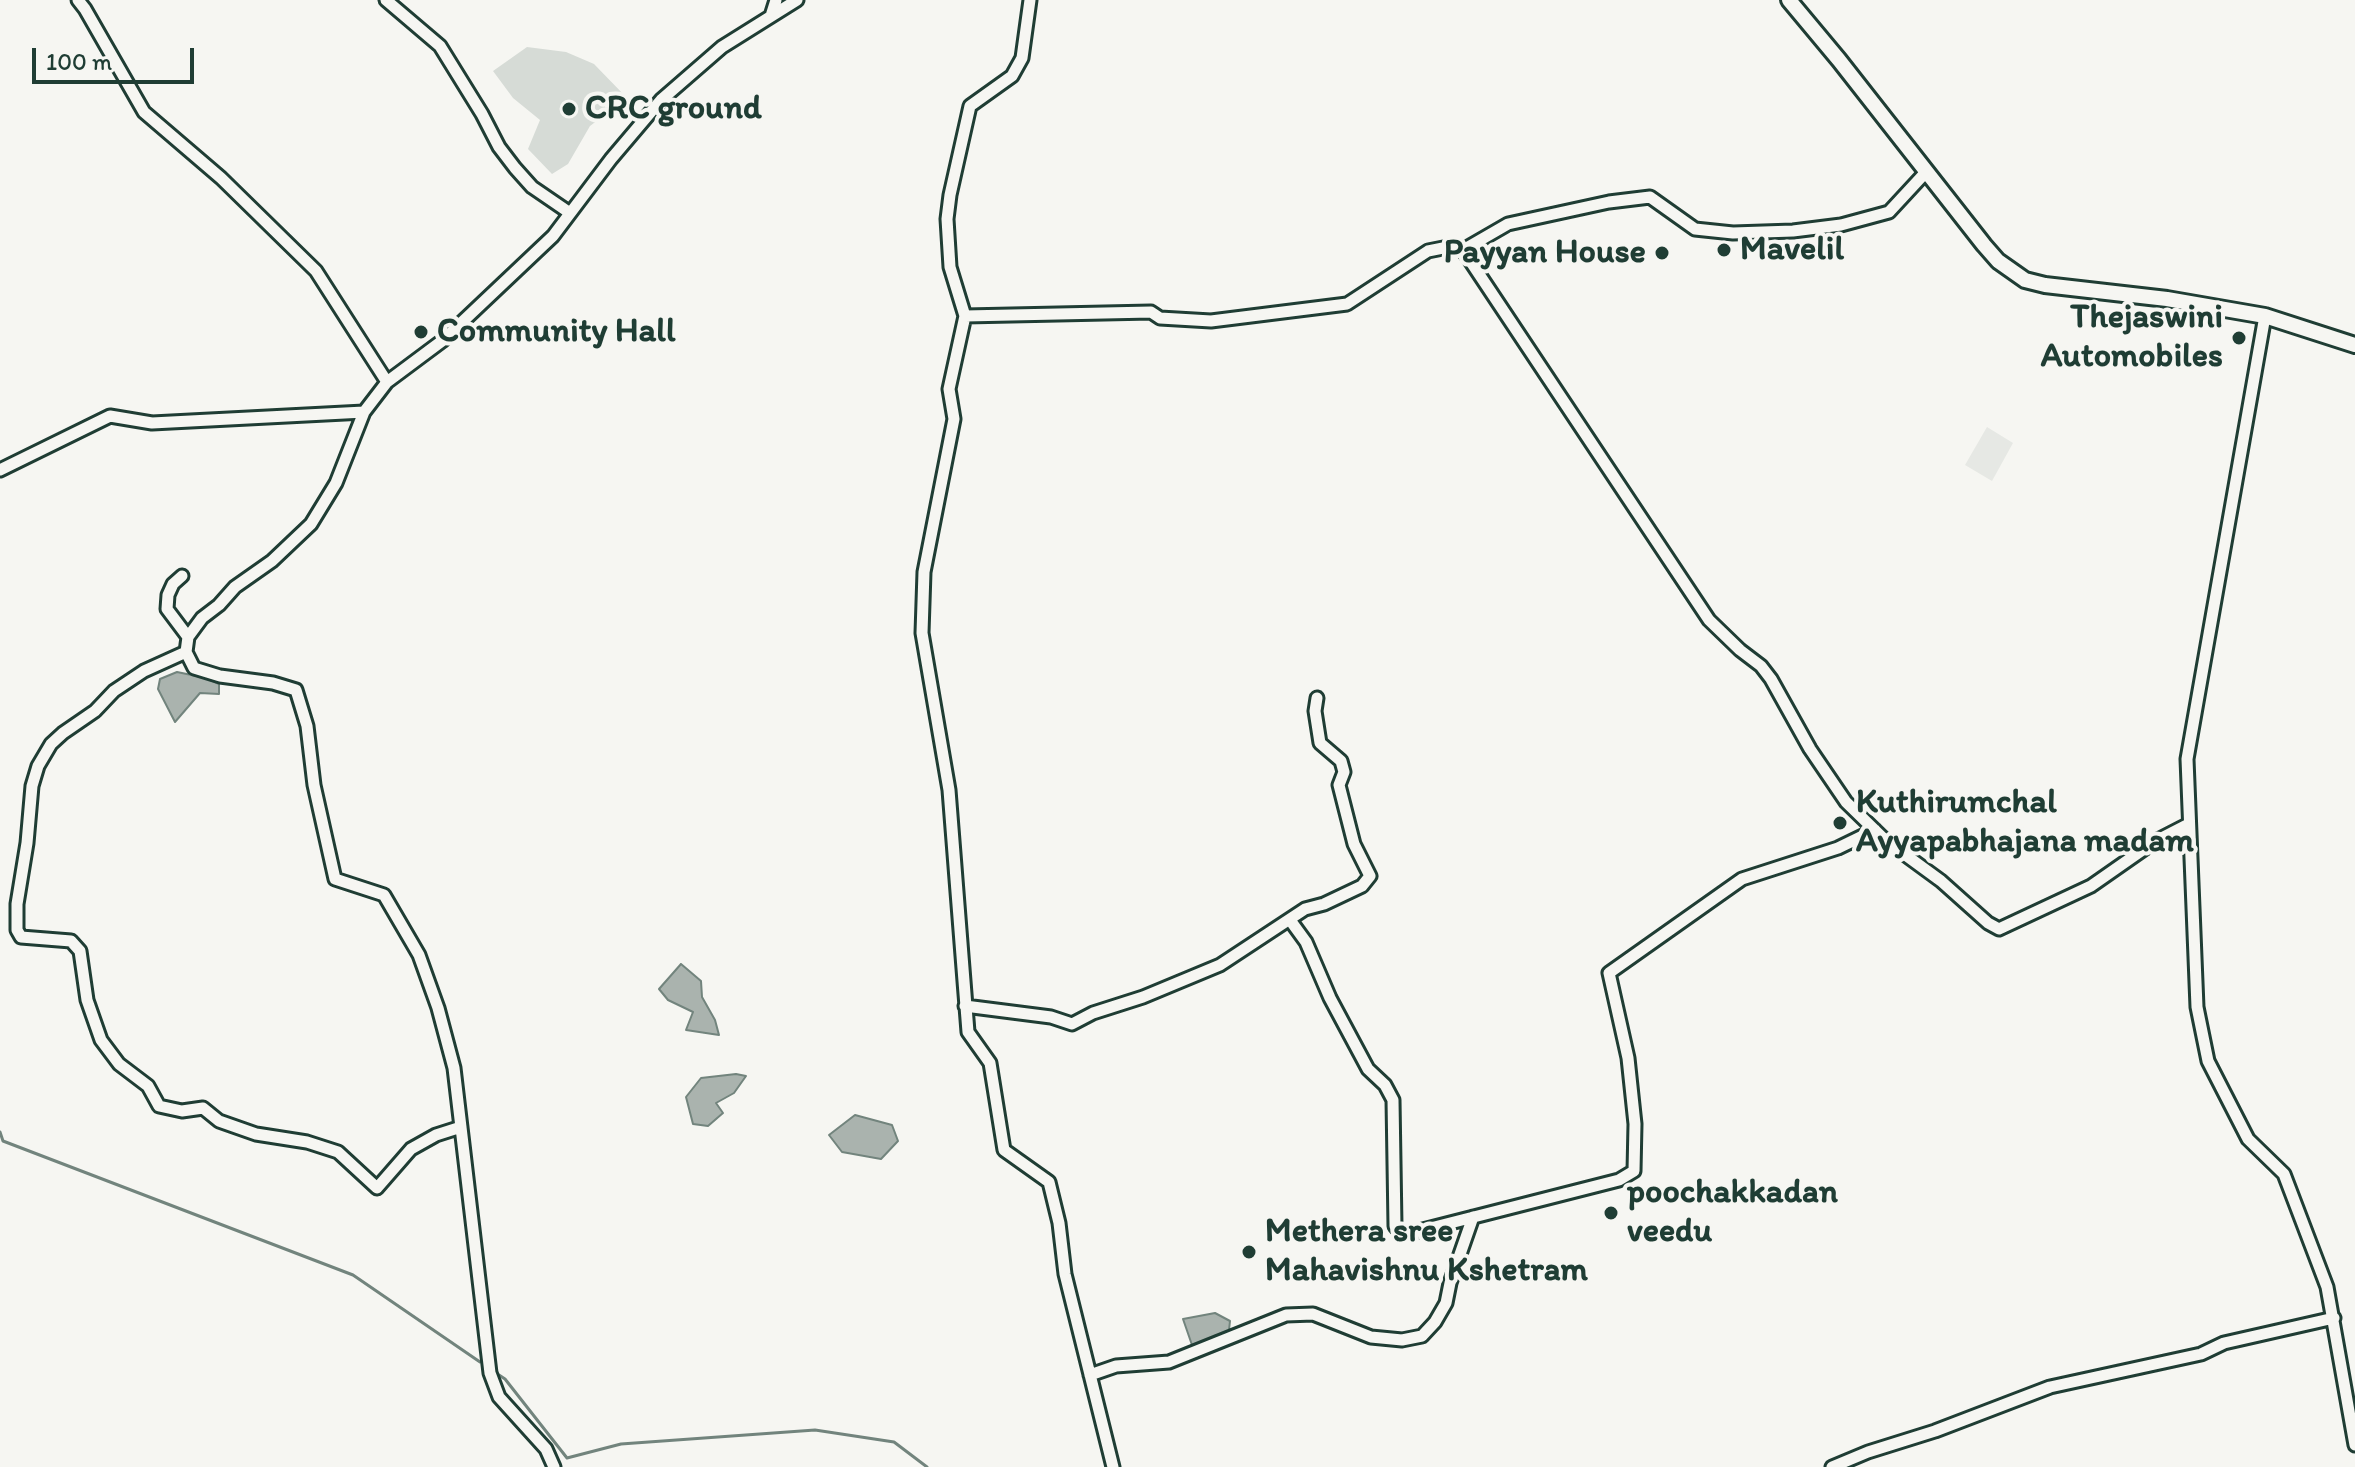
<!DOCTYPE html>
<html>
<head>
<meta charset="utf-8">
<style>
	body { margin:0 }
	#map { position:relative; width:2355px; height:1467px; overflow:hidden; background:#f6f6f2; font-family:Itim,sans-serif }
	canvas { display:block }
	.scale { position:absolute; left:32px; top:48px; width:162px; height:36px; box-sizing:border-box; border:4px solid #1f3d34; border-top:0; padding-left:10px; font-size:24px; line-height:28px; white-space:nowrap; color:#1f3d34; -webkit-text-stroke:6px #f6f6f2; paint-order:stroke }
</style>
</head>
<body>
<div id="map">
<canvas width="2355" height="1467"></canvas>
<div class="scale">100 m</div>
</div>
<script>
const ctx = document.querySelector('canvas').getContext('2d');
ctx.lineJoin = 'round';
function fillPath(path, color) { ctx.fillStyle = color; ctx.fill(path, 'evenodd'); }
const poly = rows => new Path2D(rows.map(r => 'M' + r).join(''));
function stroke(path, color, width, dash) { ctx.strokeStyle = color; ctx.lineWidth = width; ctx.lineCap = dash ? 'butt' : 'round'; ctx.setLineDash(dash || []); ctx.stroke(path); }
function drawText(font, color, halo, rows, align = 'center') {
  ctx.font = font + ' Itim,sans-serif'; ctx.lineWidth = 8; ctx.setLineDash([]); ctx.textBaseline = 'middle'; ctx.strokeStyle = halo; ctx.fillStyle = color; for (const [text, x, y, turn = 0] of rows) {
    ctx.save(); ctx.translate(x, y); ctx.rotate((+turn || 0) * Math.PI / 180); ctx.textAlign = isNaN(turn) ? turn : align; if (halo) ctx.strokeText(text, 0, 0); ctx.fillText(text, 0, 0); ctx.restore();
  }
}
fillPath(poly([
	[1987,427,2013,443,1992,481,1965,465]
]), '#e6e8e4');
fillPath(poly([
	[527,47,566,52,594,64,627,98,590,126,568,164,552,174,528,149,540,120,513,98,493,71]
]), '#d6dbd6');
const water = poly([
	[177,672,206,678,219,684,219,694,200,693,175,722,158,689,160,679,177,672],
	[681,964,701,981,702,997,715,1020,719,1035,686,1030,693,1012,668,1000,659,989,681,964],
	[736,1074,746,1076,734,1093,716,1103,723,1113,708,1126,693,1124,686,1097,701,1078,736,1074],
	[855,1115,892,1125,898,1141,881,1159,842,1152,829,1135,855,1115],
	[1215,1313,1230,1321,1229,1330,1215,1344,1192,1345,1183,1319,1215,1313]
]);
fillPath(water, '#aab3ae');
stroke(water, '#72847d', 2);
stroke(poly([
	[0,1132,3,1141,353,1275,480,1362],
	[499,1375,505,1379,567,1458,621,1444,815,1430,894,1442,927,1467]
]), '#72847d', 3);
const minor = poly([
	[78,0,85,9,144,112,221,178,316,271,387,382],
	[386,0,440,46,482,114,499,147,515,168,532,187,570,213],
	[1030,0,1022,58,1012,76,970,106,950,195,947,219,950,267,965,316,949,389,954,419,924,572,922,633,949,790,968,1032,990,1063,1004,1150,1049,1182,1059,1223,1065,1274,1113,1467],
	[771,16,776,0],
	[1463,250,1709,620,1740,650,1761,666,1771,679,1810,749,1846,802,1885,840,1941,881,1988,923,1999,929,2091,886,2154,842,2189,824],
	[965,316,1151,312,1160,318,1211,321,1347,304,1428,251,1448,247,1463,250,1508,224,1609,202,1650,197,1695,229,1733,233,1793,231,1841,225,1889,212,1926,172],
	[2265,316,2187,759,2197,1007,2208,1061,2248,1139,2284,1174,2327,1287,2355,1445],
	[0,470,110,416,152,423,364,412],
	[182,576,173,584,168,595,167,609,188,637],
	[186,652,144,671,114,691,95,711,63,733,51,744,38,766,32,786,27,843,17,904,17,930,21,937,71,941,80,951,87,1000,101,1040,119,1064,148,1086,159,1106,182,1111,203,1108,219,1121,256,1134,307,1142,338,1152,377,1188,411,1149,436,1135,461,1127],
	[1290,920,1306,942,1330,998,1368,1069,1385,1085,1393,1100,1395,1226,1403,1235,1619,1180,1634,1171,1635,1124,1628,1058,1609,973,1742,879,1838,848,1875,830],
	[965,1006,1051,1017,1072,1024,1093,1013,1143,997,1220,965,1305,909,1324,904,1362,886,1370,876,1354,844,1339,785,1344,772,1341,761,1320,743,1315,711,1317,698],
	[1090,1375,1116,1366,1169,1362,1286,1315,1313,1314,1371,1337,1402,1340,1422,1336,1435,1322,1446,1303,1450,1283,1473,1217],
	[554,1467,546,1449,499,1397,490,1373,454,1068,438,1008,419,955,384,895,335,879,314,785,307,726,296,690,273,683,220,676,194,668,186,652,188,637,202,618,219,605,235,587,272,561,311,524,336,483,364,412,387,382,442,341,553,236,611,159,661,100,722,47,797,0],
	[1832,1467,1868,1452,1935,1431,2050,1387,2201,1354,2224,1343,2334,1318]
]);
const major = poly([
	[1789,0,1839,60,1984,245,1998,261,2025,280,2045,285,2167,299,2265,316,2355,345]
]);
stroke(minor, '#1f3d34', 17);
stroke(major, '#1f3d34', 20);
stroke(minor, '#f6f6f2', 11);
stroke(major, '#f6f6f2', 14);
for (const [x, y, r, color] of [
	[569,109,8,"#1f3d34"],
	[1724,250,8,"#1f3d34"],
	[1662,253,8,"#1f3d34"],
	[421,332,8,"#1f3d34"],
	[2239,338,8,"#1f3d34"],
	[1840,823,8,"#1f3d34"],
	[1611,1213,8,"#1f3d34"],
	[1249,1252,8,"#1f3d34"]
]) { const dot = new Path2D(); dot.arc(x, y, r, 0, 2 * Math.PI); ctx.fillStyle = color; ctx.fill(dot); stroke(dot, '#f6f6f2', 3); }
drawText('bold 34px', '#1f3d34', '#f6f6f2', [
	["CRC ground",585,109],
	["Mavelil",1740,250],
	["Payyan House",1646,253,"right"],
	["Thejaswini",2223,318,"right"],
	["Automobiles",2223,357,"right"],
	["Community Hall",437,332],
	["Kuthirumchal",1856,803],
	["Ayyapabhajana madam",1856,842],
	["poochakkadan",1627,1193],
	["veedu",1627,1232],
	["Methera sree",1265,1232],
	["Mahavishnu Kshetram",1265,1271]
], 'left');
</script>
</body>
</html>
